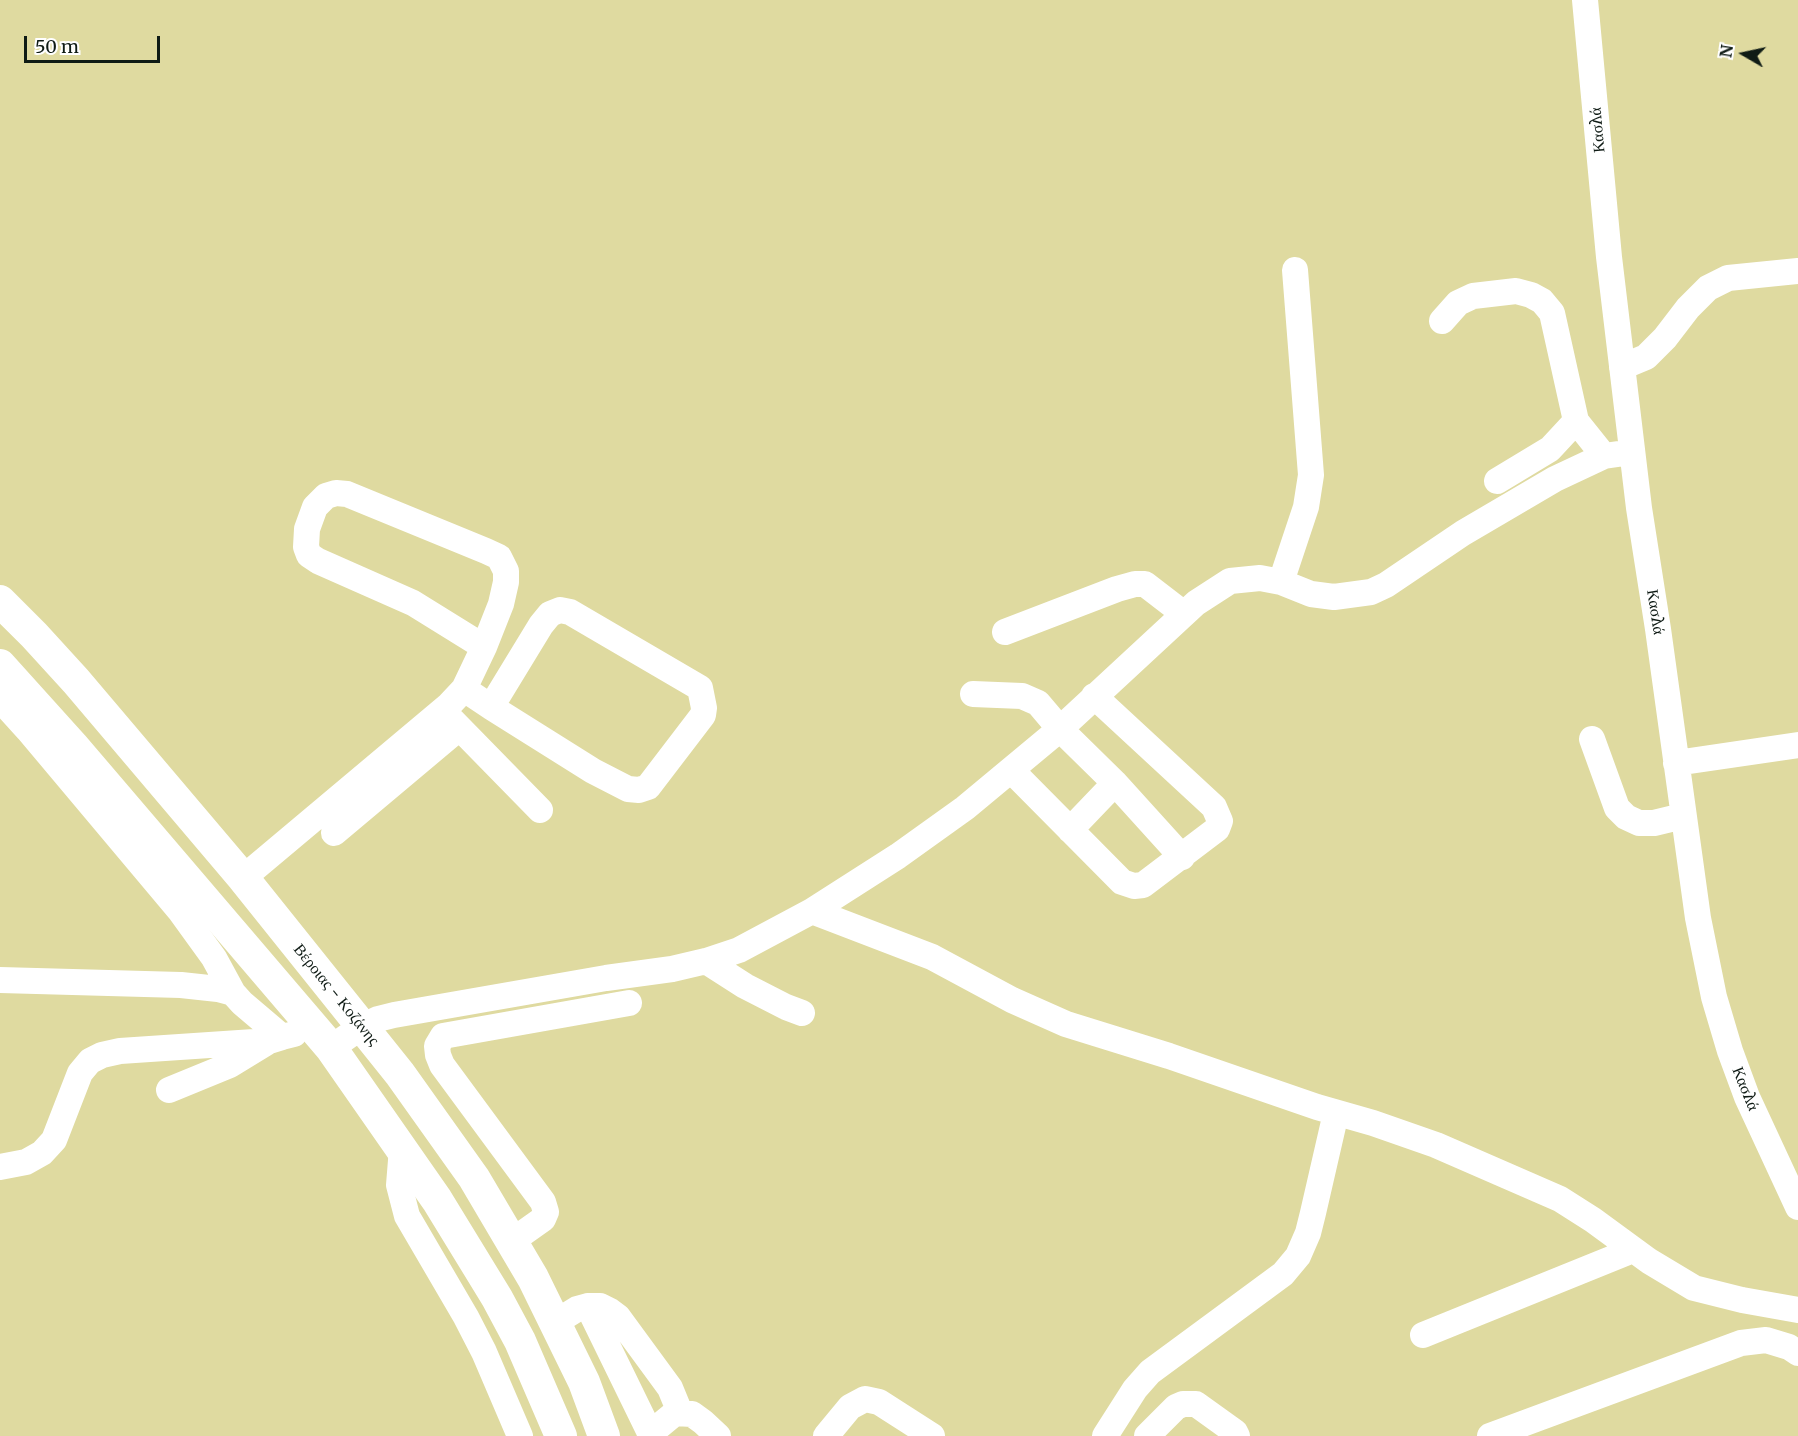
<!DOCTYPE html>
<html>
<head>
<meta charset="utf-8">
<style>
	body { margin:0 }
	#map { position:relative; width:1798px; height:1436px; overflow:hidden; background:#d0f3e0; font-family:Merriweather,serif }
	canvas { display:block }
	.north { position:absolute; left:1714px; top:24px; width:60px; height:60px; -webkit-text-stroke:4px #fff; paint-order:stroke; rotate:279deg; font-size:16px; font-weight:700; line-height:24px; text-align:center; color:#0f1b15 }
	.north::after { content:''; display:block; margin:auto; width:21px; height:27px; background:#0f1b15; clip-path:polygon(50% 0,100% 100%,50% 72%,0 100%) }
	.scale { position:absolute; left:24px; top:36px; width:136px; height:27px; box-sizing:border-box; border:3px solid #0f1b15; border-top:0; padding-left:8px; font-size:18px; line-height:21px; white-space:nowrap; color:#0f1b15; -webkit-text-stroke:4px #fff; paint-order:stroke }
</style>
</head>
<body>
<div id="map">
<canvas width="1798" height="1436"></canvas>
<div class="north">N</div>
<div class="scale">50 m</div>
</div>
<script>
const ctx = document.querySelector('canvas').getContext('2d');
ctx.lineJoin = 'round';
function fillPath(path, color) { ctx.fillStyle = color; ctx.fill(path, 'evenodd'); }
const poly = rows => new Path2D(rows.map(r => 'M' + r).join(''));
function stroke(path, color, width, dash) { ctx.strokeStyle = color; ctx.lineWidth = width; ctx.lineCap = dash ? 'butt' : 'round'; ctx.setLineDash(dash || []); ctx.stroke(path); }
function drawText(font, color, halo, rows, align = 'center') {
  ctx.font = font + ' Merriweather,serif'; ctx.lineWidth = 4.5; ctx.setLineDash([]); ctx.textBaseline = 'middle'; ctx.strokeStyle = halo; ctx.fillStyle = color; for (const [text, x, y, turn = 0] of rows) {
    ctx.save(); ctx.translate(x, y); ctx.rotate((+turn || 0) * Math.PI / 180); ctx.textAlign = isNaN(turn) ? turn : align; if (halo) ctx.strokeText(text, 0, 0); ctx.fillText(text, 0, 0); ctx.restore();
  }
}
fillPath(poly([
	[0,0,1798,0,1798,1436,0,1436]
]), '#dfdaa0');
stroke(poly([
	[1585,0,1609,257,1639,508,1658,629,1698,918,1714,997,1730,1051,1747,1097,1798,1207],
	[1442,321,1458,303,1473,296,1516,291,1531,295,1542,301,1552,313,1576,421,1604,456],
	[1622,367,1646,357,1665,338,1688,308,1708,288,1728,278,1798,271],
	[1497,481,1550,449,1576,421],
	[1281,582,1306,507,1311,475,1295,270],
	[1005,632,1117,589,1135,584,1145,584,1184,614],
	[464,689,491,707,593,771,628,789,639,790,648,787,703,715,704,708,700,688,570,612,560,610,550,614,541,625,491,707],
	[973,694,1022,696,1038,703,1060,729,1115,783,1182,857],
	[0,699,28,730,180,911,214,958,233,993],
	[449,717,540,810],
	[1592,739,1617,808,1626,817,1639,823,1654,823,1683,816],
	[1676,763,1798,745],
	[1011,770,1122,882,1134,886,1143,885,1217,829,1220,821,1214,807,1094,696],
	[1070,830,1115,783],
	[334,833,459,728],
	[243,878,449,705,464,689,484,647,501,604,506,582,506,571,499,557,486,551,347,494,336,493,326,496,315,507,307,529,306,547,309,555,318,561,413,603,484,647],
	[812,911,932,957,1012,1000,1066,1024,1169,1056,1317,1107,1373,1123,1436,1145,1560,1199,1593,1220,1649,1261,1694,1288,1742,1300,1798,1310],
	[706,961,745,986,786,1007,802,1013],
	[0,980,181,985,218,989,233,993,242,1003,282,1037,294,1034],
	[331,1048,361,1027,378,1019,394,1015,606,978,672,969,706,961,739,950,812,911,898,856,965,808,1060,729,1196,603,1230,581,1260,578,1281,582,1311,594,1334,597,1371,592,1386,585,1463,533,1555,479,1604,456,1632,452],
	[169,1090,230,1065,266,1043],
	[402,1148,399,1185,407,1216,466,1317,484,1352,520,1436],
	[0,1167,26,1162,42,1153,54,1140,80,1073,90,1061,102,1055,120,1051,269,1041,282,1037],
	[512,1241,543,1219,546,1212,543,1202,442,1065,438,1055,437,1046,443,1036,629,1003],
	[588,1306,651,1435],
	[556,1322,577,1309,588,1306,600,1306,610,1311,618,1317,670,1388,677,1405,675,1413,658,1427,651,1436],
	[1423,1335,1633,1250],
	[675,1413,692,1414,703,1422,718,1436],
	[826,1436,850,1407,865,1399,879,1402,932,1436],
	[1105,1436,1135,1389,1150,1372,1283,1274,1298,1256,1308,1233,1313,1213,1336,1113],
	[1147,1436,1176,1407,1183,1404,1196,1404,1235,1432,1237,1436],
	[1490,1436,1741,1343,1766,1340,1789,1347,1798,1353]
]), '#fff', 26);
stroke(poly([
	[0,601,34,635,76,681,243,878,400,1074,474,1178,533,1278,584,1382,604,1436],
	[0,665,73,746,331,1048,437,1200,497,1298,520,1341,561,1436]
]), '#fff', 32);
drawText('16px', '#0f1b15', '#fff', [
	["Κασλά",1598,130,-95],
	["Κασλά",1655,612,81],
	["Βέροιας - Κοζάνης",336,995,51],
	["Κασλά",1745,1089,68]
]);
</script>
</body>
</html>
